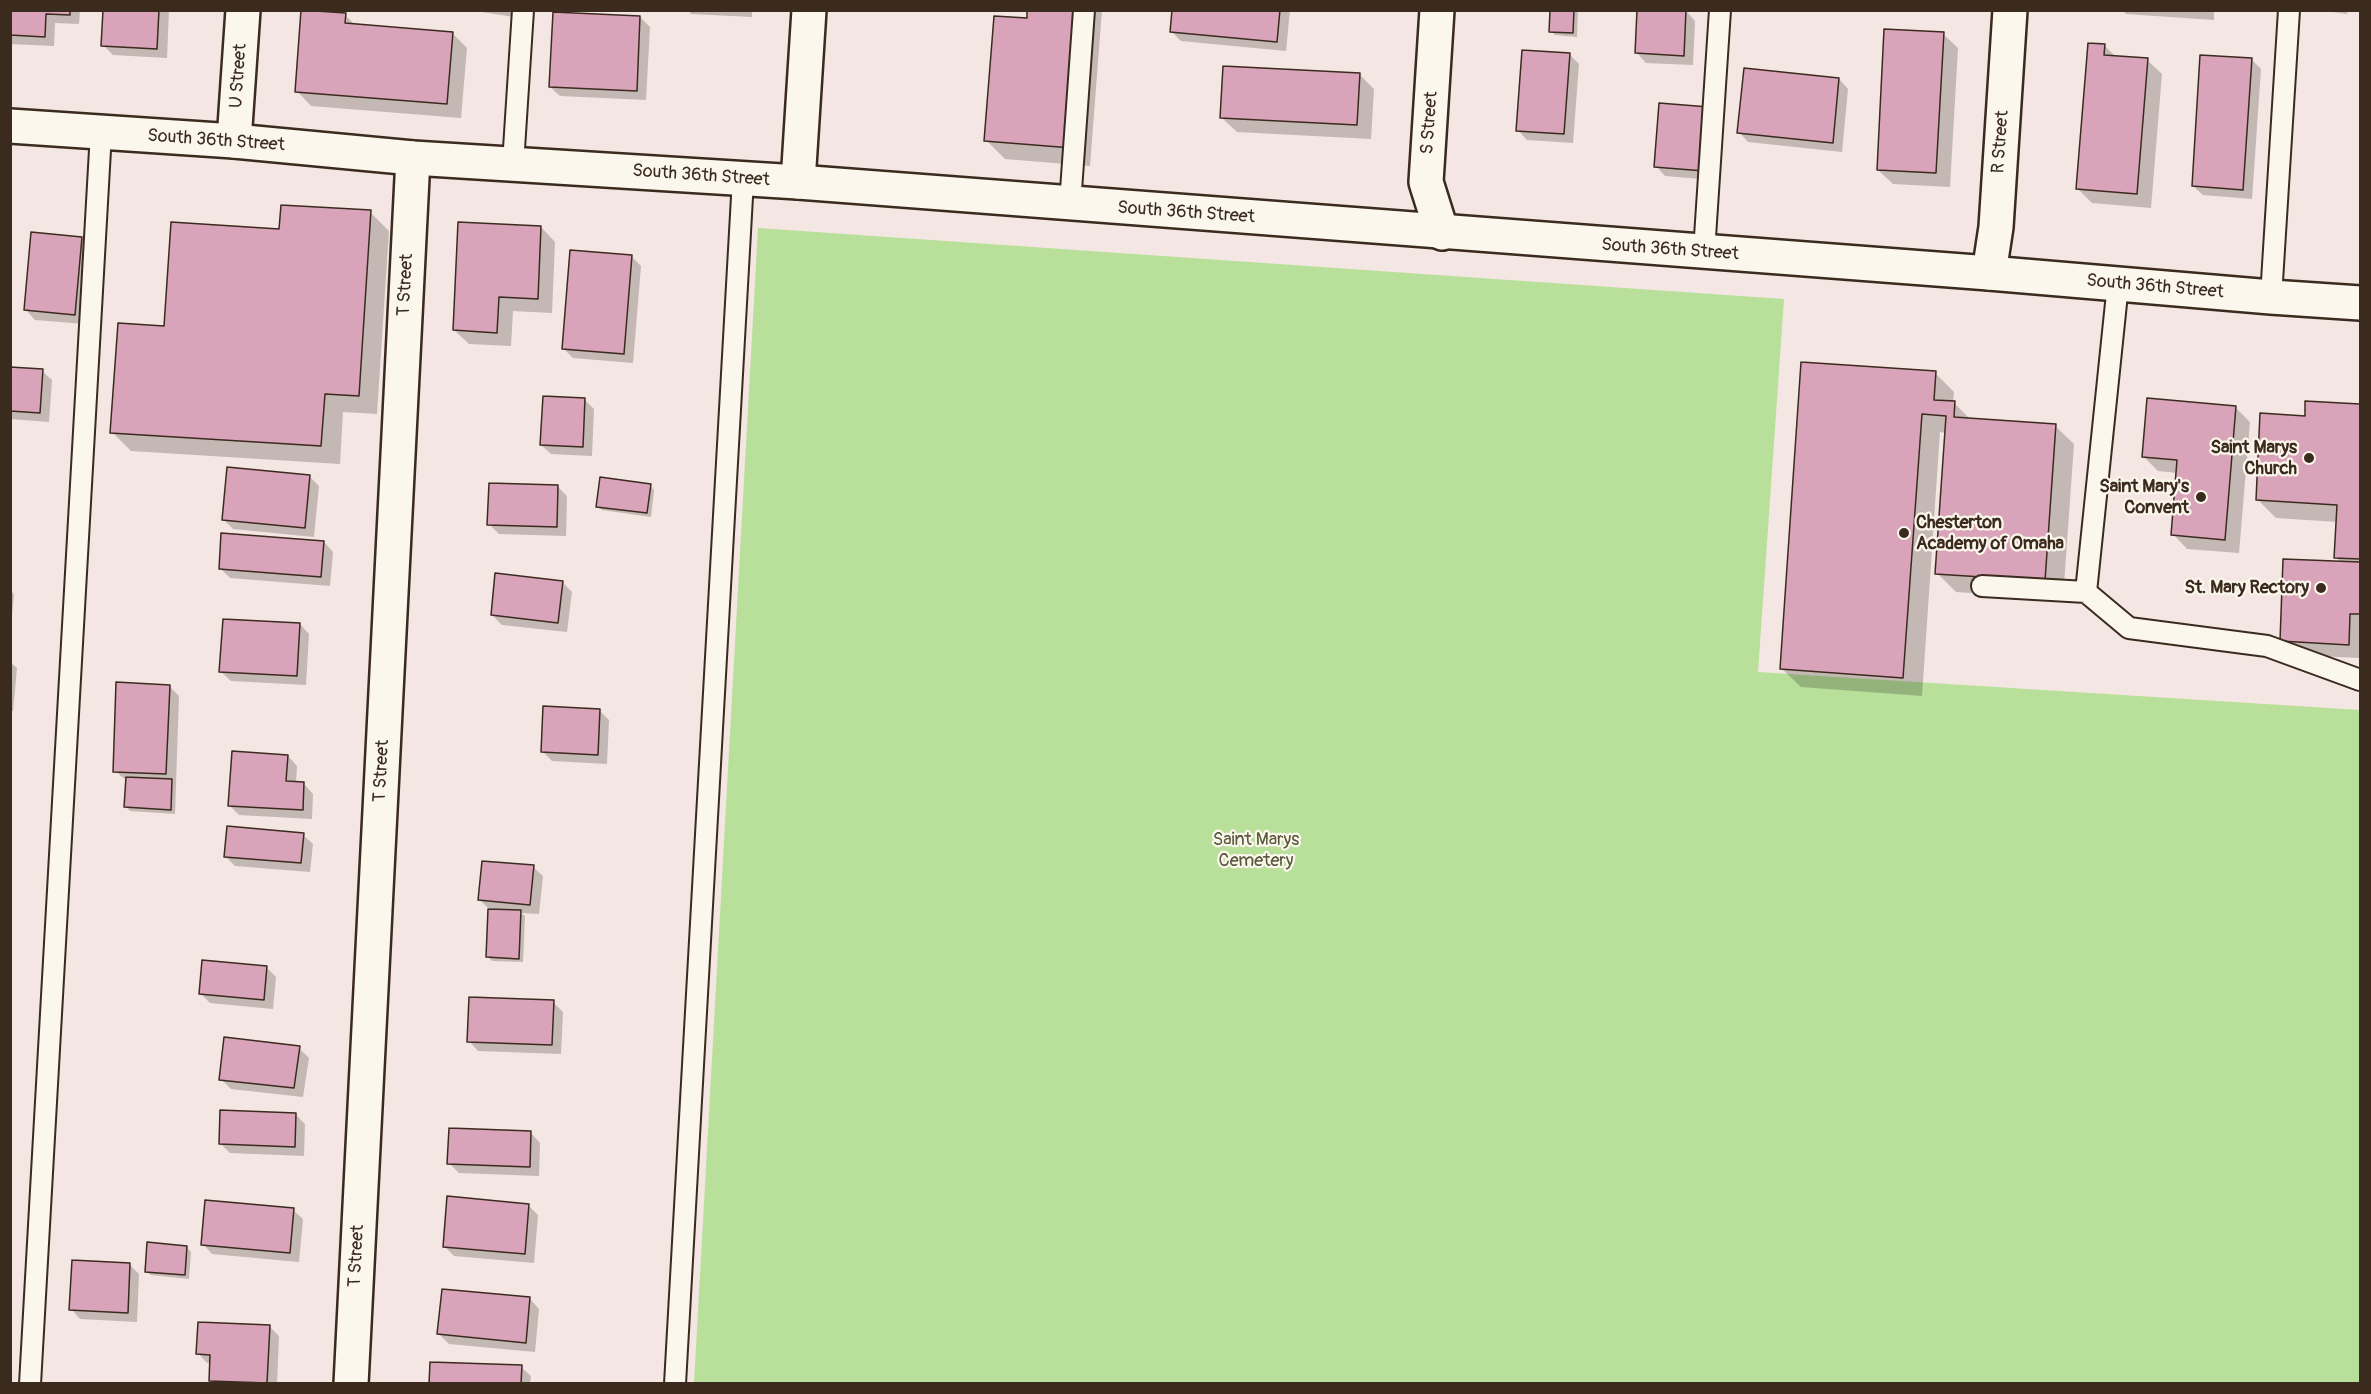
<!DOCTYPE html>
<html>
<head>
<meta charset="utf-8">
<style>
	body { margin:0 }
	#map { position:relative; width:2371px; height:1394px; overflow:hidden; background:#f4e6e2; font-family:Pangolin,sans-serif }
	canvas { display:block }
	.frame { position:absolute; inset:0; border:12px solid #3b2a1e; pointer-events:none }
</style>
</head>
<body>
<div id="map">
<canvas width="2371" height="1394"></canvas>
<div class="frame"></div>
</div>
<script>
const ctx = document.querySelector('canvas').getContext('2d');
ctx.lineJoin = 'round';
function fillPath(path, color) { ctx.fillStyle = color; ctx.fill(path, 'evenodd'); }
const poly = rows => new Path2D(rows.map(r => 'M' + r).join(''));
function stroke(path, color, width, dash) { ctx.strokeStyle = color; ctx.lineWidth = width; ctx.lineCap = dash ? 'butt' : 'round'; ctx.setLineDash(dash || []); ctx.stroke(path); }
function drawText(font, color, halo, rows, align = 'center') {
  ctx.font = font + ' Pangolin,sans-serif'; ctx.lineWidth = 4.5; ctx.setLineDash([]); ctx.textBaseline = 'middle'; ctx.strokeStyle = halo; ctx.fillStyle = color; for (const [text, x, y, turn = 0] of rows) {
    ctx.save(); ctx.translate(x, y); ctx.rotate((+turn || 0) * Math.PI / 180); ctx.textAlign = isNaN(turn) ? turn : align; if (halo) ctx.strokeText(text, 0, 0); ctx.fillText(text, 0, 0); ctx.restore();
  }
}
fillPath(poly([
	[758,228,1784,299,1758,672,2360,710,2360,1383,694,1383]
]), '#b9e09b');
fillPath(poly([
	[10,10,80,10,79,24,55,23,54,46,10,44],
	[105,10,169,10,167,58,113,55,103,45],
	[469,10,514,10,514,17],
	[688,10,752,10,752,17,691,14],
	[1029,10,1102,10,1090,166,1005,159,986,140,1028,20],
	[1173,10,1290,10,1286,51,1181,41,1171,31],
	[1552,10,1578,10,1577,37,1555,35,1551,31],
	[2122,10,2214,10,2214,20,2126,14],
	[2318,10,2348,10,2347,14],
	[1686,11,1695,21,1693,65,1646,63,1637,53],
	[345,15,356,26,452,33,467,48,461,118,311,106,297,91],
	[640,17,650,27,646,100,560,96,550,87],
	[1943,34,1958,48,1950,187,1893,184,1878,170],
	[2105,46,2116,57,2147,60,2162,74,2151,208,2092,203,2078,189],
	[1569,54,1579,64,1573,143,1527,140,1518,130],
	[2251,59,2261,69,2252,199,2203,195,2193,186],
	[1359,74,1374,89,1371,139,1237,132,1222,118],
	[1839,79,1848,89,1842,152,1748,142,1739,132],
	[1709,108,1713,180,1665,176,1656,166],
	[370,212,389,231,377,414,343,412,340,464,131,451,112,432,166,328,280,231],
	[541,227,555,242,552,313,513,311,511,346,469,344,454,330],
	[81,238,91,248,84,324,35,320,26,310],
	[632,257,641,266,633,363,573,358,563,348],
	[10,369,42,371,52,380,49,422,10,419],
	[1935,373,1954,392,1953,402,1971,420,2055,426,2074,444,2063,599,1956,592,1937,573,1946,433,1940,432,1922,696,1801,687,1782,669],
	[584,399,594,409,592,456,551,454,541,445],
	[2306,403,2360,406,2360,658,2296,655,2282,641,2341,563,2336,557,2338,522,2276,518,2257,499,2306,417],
	[2235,407,2250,422,2239,553,2187,549,2173,534,2178,473,2158,471,2143,456],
	[309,476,319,486,314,537,233,529,223,519],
	[650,485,654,490,651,517,602,510,597,506],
	[557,486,567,496,566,536,499,534,489,524],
	[324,542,333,552,330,586,230,578,220,568],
	[562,582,572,592,567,632,502,625,492,615],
	[10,590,14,594,10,638],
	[300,624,309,634,306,685,231,681,221,672],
	[10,662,17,668,13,711,10,711],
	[169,686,179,696,175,814,130,811,126,807,127,781,115,771],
	[599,710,609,720,607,764,552,761,542,751],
	[288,756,297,766,296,783,304,784,313,794,312,819,239,815,229,805],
	[303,835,313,844,310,872,235,866,225,856],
	[533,867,543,876,539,914,521,913,525,916,523,962,492,961,488,957,489,909,480,900],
	[266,967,276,977,273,1009,210,1003,200,993],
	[553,1002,563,1012,561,1054,478,1051,469,1041],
	[299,1048,309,1058,303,1097,231,1089,221,1079],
	[295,1114,305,1124,304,1156,230,1153,220,1143],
	[531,1133,540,1143,539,1176,459,1173,449,1163],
	[528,1205,538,1215,534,1263,454,1256,444,1246],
	[293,1210,303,1219,299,1262,212,1254,203,1244],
	[187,1248,191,1252,189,1279,151,1275,146,1271],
	[129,1264,139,1274,137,1322,80,1319,71,1309],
	[530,1299,539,1309,535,1352,449,1344,439,1334],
	[270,1327,279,1336,277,1384,214,1384,210,1380,211,1363,207,1363,198,1353],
	[521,1367,531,1376,530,1384,431,1384]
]), '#0003');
const building = poly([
	[10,10,70,10,70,15,46,14,45,37,10,35,10,10],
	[103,10,159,10,157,49,101,46,103,10],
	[301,10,346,13,345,23,453,32,447,104,295,92,301,10],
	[1027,10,1082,10,1072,148,984,141,994,16,1027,18,1027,10],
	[1172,10,1280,10,1277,42,1170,32,1172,10],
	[1550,10,1574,10,1573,33,1549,32,1550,10],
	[1637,10,1686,10,1684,56,1635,53,1637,10],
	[553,12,640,16,637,91,549,87,553,12],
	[1884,29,1944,32,1936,173,1877,170,1884,29],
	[2088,43,2105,44,2104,55,2148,58,2137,194,2076,189,2088,43],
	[1522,50,1570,53,1564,134,1516,131,1522,50],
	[2200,55,2252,58,2243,190,2192,186,2200,55],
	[1223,66,1360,73,1357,125,1220,118,1223,66],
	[1744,68,1839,78,1833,143,1737,133,1744,68],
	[1659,103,1709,107,1704,171,1654,167,1659,103],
	[281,205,371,210,359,396,325,394,321,446,110,433,118,323,164,326,171,222,279,229,281,205],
	[458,222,541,226,538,299,499,297,497,333,453,330,458,222],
	[31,232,82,237,75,315,24,310,31,232],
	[570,250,632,255,624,354,562,349,570,250],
	[1801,362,1936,371,1934,400,1955,401,1954,417,2056,424,2045,581,1935,574,1946,416,1922,414,1903,678,1780,669,1801,362],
	[10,367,43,369,40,413,10,411,10,367],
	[543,396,585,398,583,447,540,445,543,396],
	[2147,398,2236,406,2225,540,2171,535,2177,460,2142,457,2147,398],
	[2305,401,2360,404,2360,559,2334,558,2337,505,2256,500,2260,413,2305,416,2305,401],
	[227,467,310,475,305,528,222,520,227,467],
	[600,477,651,484,647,513,596,507,600,477],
	[489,483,558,485,557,527,487,525,489,483],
	[221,533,324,541,321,577,219,569,221,533],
	[2283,559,2360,562,2360,614,2350,614,2349,645,2280,641,2283,559],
	[495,573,563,581,558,623,491,615,495,573],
	[223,619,300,623,297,676,219,672,223,619],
	[116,682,170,685,166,774,113,772,116,682],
	[543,706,600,709,598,755,541,752,543,706],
	[232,751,288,755,286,781,304,782,303,810,228,806,232,751],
	[126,777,172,779,171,810,124,807,126,777],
	[227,826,304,833,301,863,224,857,227,826],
	[482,861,534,865,530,905,478,900,482,861],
	[488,909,521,910,519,959,486,957,488,909],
	[202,960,267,966,264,1000,199,994,202,960],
	[469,997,554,1000,552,1045,467,1042,469,997],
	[224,1037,300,1046,294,1088,219,1080,224,1037],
	[220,1110,296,1113,295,1147,219,1144,220,1110],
	[449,1128,531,1131,530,1167,447,1164,449,1128],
	[447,1196,529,1204,525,1254,443,1247,447,1196],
	[205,1200,294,1208,290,1253,201,1245,205,1200],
	[147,1242,187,1246,185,1275,145,1272,147,1242],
	[72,1260,130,1263,128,1313,69,1310,72,1260],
	[442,1289,530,1297,526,1343,437,1334,442,1289],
	[198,1322,270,1325,267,1383,209,1381,210,1355,196,1354,198,1322],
	[430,1362,522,1365,521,1384,429,1384,430,1362]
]);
fillPath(building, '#d9a3b9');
stroke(building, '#3b2a1e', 1.5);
const lane = poly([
	[513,164,523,10],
	[1070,204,1084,10],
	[1704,252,1720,10],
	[2271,297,2289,10],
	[1982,586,2086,592,2129,628,2267,646,2360,680],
	[2086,592,2118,284],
	[30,1384,101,132],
	[675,1384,743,179]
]);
const street = poly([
	[1437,10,1426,182,1442,233],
	[234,141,243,10],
	[798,182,809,10],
	[1989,273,1996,227,2010,10],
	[351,1384,413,158]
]);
const secondary = poly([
	[10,126,234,141,413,158,798,182,1989,273,2271,297,2360,303]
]);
stroke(lane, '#3b2a1e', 24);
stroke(street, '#3b2a1e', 38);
stroke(secondary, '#3b2a1e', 38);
stroke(lane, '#fbf7ec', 20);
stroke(street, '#fbf7ec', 33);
stroke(secondary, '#fbf7ec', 33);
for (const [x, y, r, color] of [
	[2309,458,6,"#3b2a1e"],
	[2201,497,6,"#3b2a1e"],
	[1904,533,6,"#3b2a1e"],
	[2321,588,6,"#3b2a1e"]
]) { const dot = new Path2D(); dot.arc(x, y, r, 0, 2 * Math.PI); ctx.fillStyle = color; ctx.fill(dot); stroke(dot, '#fbf7ec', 2); }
drawText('18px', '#3b2a1e', '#fbf7ec', [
	["U Street",239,76,-86],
	["S Street",1430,123,-86],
	["South 36th Street",216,141,4],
	["R Street",2001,142,-86],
	["South 36th Street",701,176,4],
	["South 36th Street",1186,213,4],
	["South 36th Street",1670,250,4],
	["T Street",406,285,-87],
	["South 36th Street",2155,287,5],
	["T Street",382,771,-87],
	["T Street",357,1256,-87]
]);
drawText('bold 18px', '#3b2a1e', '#fbf7ec', [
	["Saint Marys",2297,448],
	["Church",2297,469],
	["Saint Mary's",2189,487],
	["Convent",2189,508],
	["Chesterton",1916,523,"left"],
	["Academy of Omaha",1916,544,"left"],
	["St. Mary Rectory",2309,588]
], 'right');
drawText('18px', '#5a583d', '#fbf7ec', [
	["Saint Marys",1256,840],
	["Cemetery",1256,861]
]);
</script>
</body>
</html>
